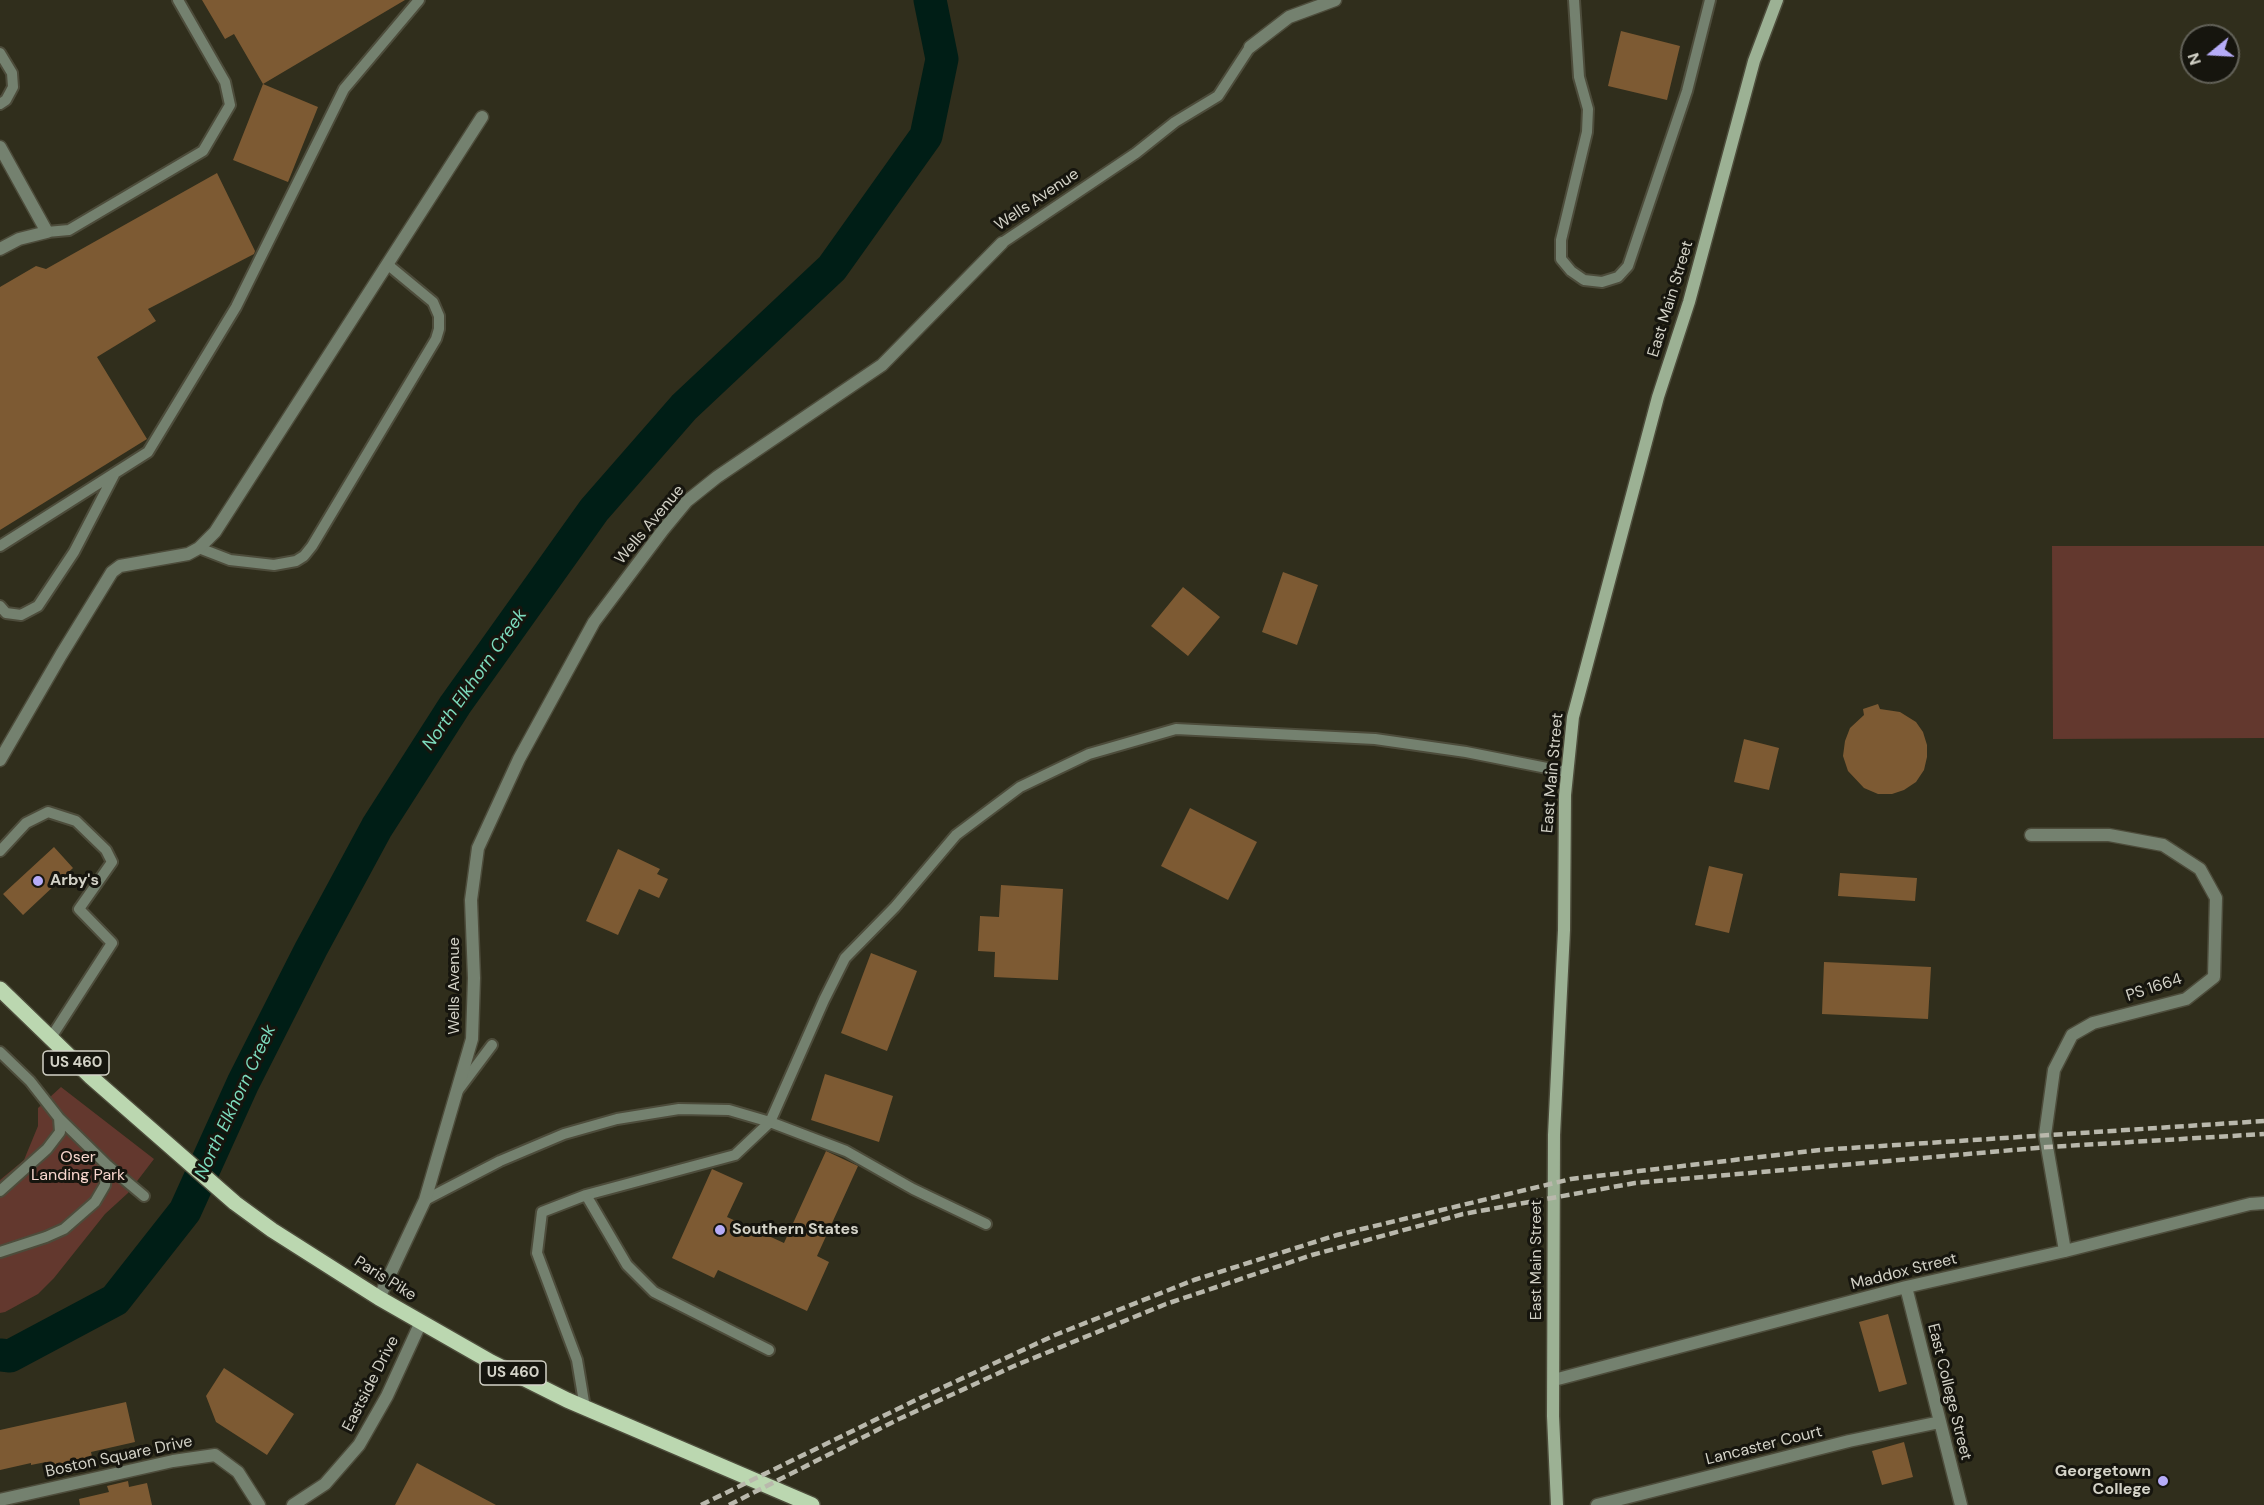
<!DOCTYPE html>
<html>
<head>
<meta charset="utf-8">
<style>
	body { margin:0 }
	#map { position:relative; width:2264px; height:1505px; overflow:hidden; background:#302e1c; font-family:"DM Sans",sans-serif }
	canvas { display:block }
	.north { position:absolute; left:2180px; top:24px; width:60px; height:60px; box-sizing:border-box; background:#16150e; border:2px solid #626158; border-radius:50%; rotate:252deg; font-size:16px; font-weight:700; line-height:24px; text-align:center; color:#d3d2c7 }
	.north::after { content:''; display:block; margin:auto; width:21px; height:27px; background:#b6acf8; clip-path:polygon(50% 0,100% 100%,50% 72%,0 100%) }
</style>
</head>
<body>
<div id="map">
<canvas width="2264" height="1505"></canvas>
<div class="north">N</div>
</div>
<script>
const ctx = document.querySelector('canvas').getContext('2d');
ctx.lineJoin = 'round';
function fillPath(path, color) { ctx.fillStyle = color; ctx.fill(path, 'evenodd'); }
const poly = rows => new Path2D(rows.map(r => 'M' + r).join(''));
function stroke(path, color, width, dash) { ctx.strokeStyle = color; ctx.lineWidth = width; ctx.lineCap = dash ? 'butt' : 'round'; ctx.setLineDash(dash || []); ctx.stroke(path); }
function drawText(font, color, halo, rows, align = 'center') {
  ctx.font = font + ' "DM Sans",sans-serif'; ctx.lineWidth = 6; ctx.setLineDash([]); ctx.textBaseline = 'middle'; ctx.strokeStyle = halo; ctx.fillStyle = color; for (const [text, x, y, turn = 0] of rows) {
    ctx.save(); ctx.translate(x, y); ctx.rotate((+turn || 0) * Math.PI / 180); ctx.textAlign = isNaN(turn) ? turn : align; if (halo) ctx.strokeText(text, 0, 0); ctx.fillText(text, 0, 0); ctx.restore();
  }
}
fillPath(poly([
	[2052,546,2264,546,2264,738,2053,739],
	[61,1087,154,1159,128,1193,105,1214,54,1278,38,1294,5,1312,0,1313,0,1180,24,1160,38,1126,38,1108]
]), '#63382e');
stroke(poly([
	[0,1355,10,1356,115,1300,185,1211,243,1083,311,949,377,827,455,705,594,510,684,407,832,268,926,136,942,59,930,0]
]), '#001e16', 33);
fillPath(poly([
	[202,0,405,0,263,84,234,34,225,39],
	[1621,31,1680,46,1667,100,1608,86],
	[263,84,318,107,288,182,233,160],
	[217,173,255,251,254,254,148,309,156,321,97,357,147,439,0,530,0,287,36,266,46,269],
	[1283,572,1318,585,1297,645,1262,632],
	[1183,587,1220,617,1188,656,1151,626],
	[1878,704,1880,709,1900,712,1916,722,1923,732,1927,745,1927,757,1924,770,1916,782,1904,790,1892,794,1878,794,1864,788,1848,771,1843,756,1845,741,1850,728,1864,715,1863,709],
	[1744,739,1779,748,1769,790,1734,782],
	[1190,808,1257,842,1228,900,1161,866],
	[54,847,73,868,23,915,3,894],
	[618,849,660,869,657,874,668,879,659,898,639,889,618,935,586,921],
	[1709,866,1743,874,1729,933,1695,925],
	[1840,873,1917,878,1915,901,1838,896],
	[1001,885,1063,889,1058,980,994,977,995,952,978,951,980,916,999,917],
	[871,953,917,971,887,1051,841,1033],
	[1824,962,1931,967,1928,1019,1822,1014],
	[825,1074,893,1096,879,1142,811,1120],
	[826,1151,858,1166,817,1256,829,1262,807,1311,718,1270,714,1278,672,1258,712,1169,743,1183,727,1217,784,1243],
	[1888,1314,1907,1384,1879,1392,1859,1322],
	[224,1368,294,1414,267,1455,216,1422,206,1396],
	[126,1402,135,1442,91,1452,93,1461,75,1465,75,1461,47,1467,46,1462,31,1465,31,1463,0,1470,0,1430],
	[1904,1442,1913,1477,1882,1485,1872,1451],
	[417,1463,496,1505,395,1505],
	[128,1481,129,1487,147,1483,152,1505,80,1505,79,1499,109,1492,107,1486]
]), '#7d5a33');
const lane = poly([
	[1574,0,1579,77,1588,109,1587,132,1561,240,1561,259,1571,271,1584,280,1602,282,1618,277,1628,266,1687,91,1710,0],
	[0,53,12,73,13,87,6,100,0,104],
	[47,232,69,230,203,151,230,105,225,82,178,0],
	[1002,243,1136,153,1175,122,1218,96,1250,47],
	[0,546,148,452,236,307,344,89,419,0],
	[199,548,230,560,274,565,296,561,304,556,312,546,436,339,439,329,439,316,433,302,387,264],
	[0,606,6,613,21,615,38,606,74,552,114,475],
	[0,851,26,823,48,812,76,821,106,850,112,862,79,909,112,943,50,1039],
	[0,1052,30,1081,59,1118,107,1165,105,1185,95,1202,64,1229,46,1237,0,1252],
	[459,1089,492,1045],
	[107,1165,144,1196],
	[0,1191,47,1149,60,1132,59,1118],
	[586,1195,627,1265,654,1292,769,1350],
	[425,1200,500,1161,564,1134,617,1119,679,1109,729,1110,770,1122,824,1000,845,958,895,907,956,835,1020,787,1089,754,1176,729,1375,739,1466,752,1567,772],
	[585,1408,577,1360,537,1253,542,1212,586,1195,735,1155,770,1122,846,1151,913,1189,986,1224]
]);
const street = poly([
	[1250,47,1289,17,1335,0],
	[0,147,47,232,19,239,0,249],
	[0,760,61,655,112,572,120,566,188,554,199,548,215,532,482,117],
	[2031,835,2109,835,2163,845,2200,869,2216,898,2214,977,2186,999,2093,1023,2072,1035,2054,1070,2045,1135,2065,1251],
	[1906,1287,1961,1505],
	[379,1298,425,1200,472,1039,474,978,471,900,478,848,519,759,594,622,663,530,687,501,717,477,882,365,1002,243],
	[1554,1380,1906,1287,2065,1251,2250,1204,2264,1203],
	[0,1500,173,1461,215,1455,238,1472,259,1505],
	[293,1505,325,1484,359,1445,387,1396,421,1322],
	[1597,1505,1849,1441,1940,1422]
]);
const secondary = poly([
	[1557,1505,1553,1416,1554,1135,1564,930,1565,795,1573,717,1658,397,1689,302,1754,61,1777,0]
]);
const primary = poly([
	[0,989,91,1077,235,1203,272,1230,379,1298,491,1362,567,1400,812,1505]
]);
stroke(lane, '#4d4c3b', 14);
stroke(street, '#4d4c3b', 15);
stroke(secondary, '#4d4c3b', 15);
stroke(primary, '#4d4c3b', 18);
stroke(lane, '#74816f', 10);
stroke(street, '#74816f', 12);
stroke(secondary, '#9cb194', 12);
stroke(primary, '#bbd7b0', 15);
stroke(poly([
	[701,1505,920,1398,1055,1335,1194,1280,1337,1235,1571,1179,1820,1150,2264,1121],
	[729,1505,899,1419,1014,1366,1166,1304,1312,1255,1463,1214,1635,1183,2048,1147,2264,1134]
]), '#b9b8ac', 4.5, [9, 4.5]);
for (const [x, y, r, color] of [
	[38,881,6,"#b6acf8"],
	[720,1230,6,"#b6acf8"],
	[2163,1481,6,"#b6acf8"]
]) { const dot = new Path2D(); dot.arc(x, y, r, 0, 2 * Math.PI); ctx.fillStyle = color; ctx.fill(dot); stroke(dot, '#16150e', 2); }
for (const [x, y, w] of [
	[76,1063,66],
	[513,1373,66]
]) { const box = new Path2D(); box.roundRect(x - w / 2, y - 12, w, 24, 4.5); ctx.fillStyle = '#16150e'; ctx.fill(box); stroke(box, '#d3d2c7', 1.5); }
drawText('bold 15px', '#d3d2c7', null, [
	["US 460",76,1063],
	["US 460",513,1373]
]);
drawText('16px', '#d3d2c7', '#16150e', [
	["Wells Avenue",1037,200,-34],
	["East Main Street",1671,299,-73],
	["Wells Avenue",650,525,-50],
	["East Main Street",1553,773,-85],
	["Wells Avenue",455,986,-90],
	["PS 1664",2154,988,-18],
	["East Main Street",1537,1260,-90],
	["Maddox Street",1904,1272,-14],
	["Paris Pike",385,1279,32],
	["Eastside Drive",371,1384,-63],
	["East College Street",1949,1392,76],
	["Lancaster Court",1764,1446,-14],
	["Boston Square Drive",119,1457,-12]
]);
drawText('bold 16px', '#d3d2c7', '#16150e', [
	["Arby's",50,881],
	["Southern States",732,1230],
	["Georgetown",2151,1472,"right"],
	["College",2151,1490,"right"]
], 'left');
drawText('16px', '#f9d7ce', '#16150e', [
	["Oser",78,1158],
	["Landing Park",78,1176]
]);
drawText('italic 18px', '#7ddcbe', '#16150e', [
	["North Elkhorn Creek",475,680,-55],
	["North Elkhorn Creek",236,1102,-65]
]);
</script>
</body>
</html>
